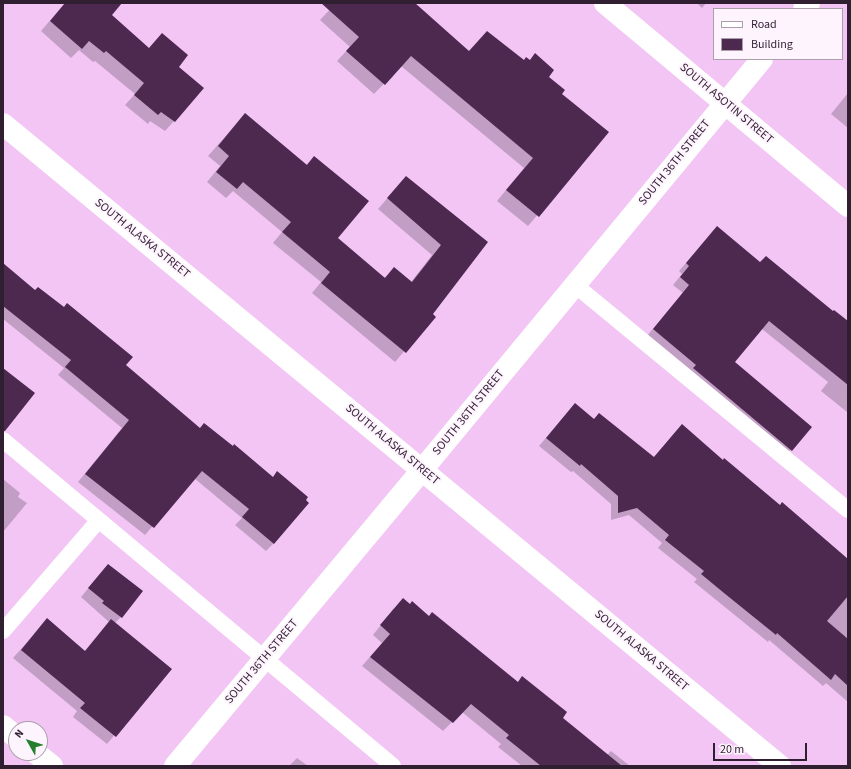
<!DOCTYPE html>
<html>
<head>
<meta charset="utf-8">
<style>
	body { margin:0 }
	#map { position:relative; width:851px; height:769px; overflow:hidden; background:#f3c5f5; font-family:"Source Sans 3",sans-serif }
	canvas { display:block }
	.frame { position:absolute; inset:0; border:4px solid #301f31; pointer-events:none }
	.legend { position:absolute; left:713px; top:8px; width:130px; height:52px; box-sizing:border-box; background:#fef4fe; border:1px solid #ac9fac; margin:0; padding:5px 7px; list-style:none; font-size:12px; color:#301f31 }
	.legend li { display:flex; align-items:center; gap:8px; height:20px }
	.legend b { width:20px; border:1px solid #ac9fac }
	.north { position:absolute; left:8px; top:721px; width:40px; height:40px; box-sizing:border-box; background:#fef4fe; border:1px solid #ac9fac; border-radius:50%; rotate:309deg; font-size:11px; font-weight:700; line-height:16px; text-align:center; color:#301f31 }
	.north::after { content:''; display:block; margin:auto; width:14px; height:18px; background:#247f2e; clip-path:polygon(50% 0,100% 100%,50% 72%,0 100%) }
	.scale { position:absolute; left:713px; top:743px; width:94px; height:18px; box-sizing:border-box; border:2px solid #301f31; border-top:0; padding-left:5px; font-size:12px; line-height:14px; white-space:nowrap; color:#301f31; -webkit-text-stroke:3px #fef4fe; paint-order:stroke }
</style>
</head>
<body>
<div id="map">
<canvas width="851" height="769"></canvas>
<div class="frame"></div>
<ul class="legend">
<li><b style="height:5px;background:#fff"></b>Road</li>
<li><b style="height:11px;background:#4d2950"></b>Building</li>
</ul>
<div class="north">N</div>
<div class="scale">20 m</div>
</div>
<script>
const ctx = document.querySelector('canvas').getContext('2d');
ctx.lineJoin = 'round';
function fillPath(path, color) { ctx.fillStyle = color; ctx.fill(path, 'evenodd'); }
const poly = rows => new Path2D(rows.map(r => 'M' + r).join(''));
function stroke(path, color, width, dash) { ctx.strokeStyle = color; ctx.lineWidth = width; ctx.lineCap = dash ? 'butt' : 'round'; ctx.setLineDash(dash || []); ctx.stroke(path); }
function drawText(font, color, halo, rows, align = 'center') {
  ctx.font = font + ' "Source Sans 3",sans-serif'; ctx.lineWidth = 4; ctx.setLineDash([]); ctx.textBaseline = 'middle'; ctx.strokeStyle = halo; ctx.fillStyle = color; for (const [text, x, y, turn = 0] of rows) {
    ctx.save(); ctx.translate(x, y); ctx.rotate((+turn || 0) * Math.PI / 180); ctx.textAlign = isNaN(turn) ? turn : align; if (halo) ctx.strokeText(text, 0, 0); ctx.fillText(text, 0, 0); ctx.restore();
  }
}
fillPath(poly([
	[65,3,110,3,110,16,148,49,177,67,174,121,165,131,150,121,148,124,125,105,135,94,95,61,93,62,79,50,71,58,41,31],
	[336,3,413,3,468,52,524,62,529,61,535,55,548,77,560,94,607,133,528,226,497,201,524,168,401,66,374,94,337,61,350,47,320,20],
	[697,3,706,3,702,8],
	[848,93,848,128,831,114],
	[245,114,306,165,314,157,337,239,384,278,394,269,411,282,432,255,378,209,397,187,487,243,431,314,434,317,395,362,312,293,321,282,273,243,282,232,233,191,226,198,207,182,220,166,208,156],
	[710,235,760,263,848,327,847,412,821,391,828,382,762,329,734,362,811,427,783,458,646,337,683,293,673,285,682,274,679,271],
	[3,265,200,429,274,543,266,551,235,525,242,518,194,478,145,535,78,482,122,428,58,375,64,368,3,319],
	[568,412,594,420,653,458,675,433,723,461,848,561,848,702,826,683,823,686,769,640,768,642,694,582,697,579,658,548,662,543,629,515,611,520,611,504,573,471,571,472,539,446],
	[3,479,20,493,18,497,27,503,3,532],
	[108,565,121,617,115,623,170,669,107,744,73,717,77,711,13,658,47,620,85,651,109,622,81,597],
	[394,608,429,617,517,683,522,677,562,718,607,755,611,751,630,766,522,766,498,747,501,744,462,712,443,731,362,666,382,643,373,635],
	[297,758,308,766,289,766]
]), '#0003');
fillPath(poly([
	[65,3,122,3,112,15,149,48,162,33,188,55,179,67,204,88,175,122,161,112,158,115,134,95,144,83,106,51,104,53,89,41,82,49,50,21],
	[321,3,415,3,469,51,487,31,524,60,526,57,530,60,535,53,554,70,549,77,565,90,562,94,609,132,539,217,506,190,533,158,411,56,385,85,346,51,359,37],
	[245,113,307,165,314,156,369,201,338,238,385,278,394,267,412,282,441,245,387,198,406,176,488,242,433,314,436,317,406,353,321,283,330,272,282,232,291,222,243,182,237,189,216,172,229,156,218,146],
	[717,226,760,262,766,256,833,311,834,310,848,321,848,385,769,321,735,362,812,427,792,451,693,368,696,365,653,329,689,285,680,277,689,266,686,263],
	[3,263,35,290,38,287,64,307,67,303,133,357,126,365,200,428,204,423,233,446,234,444,273,477,277,471,308,497,306,500,309,503,274,544,242,517,249,509,202,471,154,528,85,474,129,420,65,367,71,360,3,306],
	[3,368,35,393,5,431,3,431],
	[575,403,594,419,599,413,654,457,682,424,723,460,724,458,780,505,782,502,848,559,848,596,827,621,848,639,848,686,835,674,831,680,777,633,776,635,724,593,701,574,704,571,665,540,669,535,637,508,618,513,618,496,581,464,580,466,546,438],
	[108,564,143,591,122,618,102,603,104,601,88,588],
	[403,598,410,604,412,601,429,616,432,612,518,682,522,676,567,712,563,718,622,766,541,766,506,738,509,735,471,704,453,723,370,657,390,634,380,625],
	[47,618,85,651,111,619,172,669,116,737,80,708,85,703,21,650]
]), '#4d2950');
stroke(poly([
	[575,285,848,510],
	[3,440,393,766],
	[3,631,99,520]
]), '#fff', 16);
stroke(poly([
	[605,3,848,206],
	[804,9,809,3],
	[3,124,780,766],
	[3,726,16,737],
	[36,753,52,766],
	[175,766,422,470,762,59]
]), '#fff', 22);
drawText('12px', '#301f31', '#fef4fe', [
	["SOUTH ASOTIN STREET",726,104,40],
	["SOUTH 36TH STREET",675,163,-51],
	["SOUTH ALASKA STREET",142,239,39],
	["SOUTH 36TH STREET",469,413,-51],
	["SOUTH ALASKA STREET",392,445,40],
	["SOUTH ALASKA STREET",641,651,40],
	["SOUTH 36TH STREET",262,662,-50]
]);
</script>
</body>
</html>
